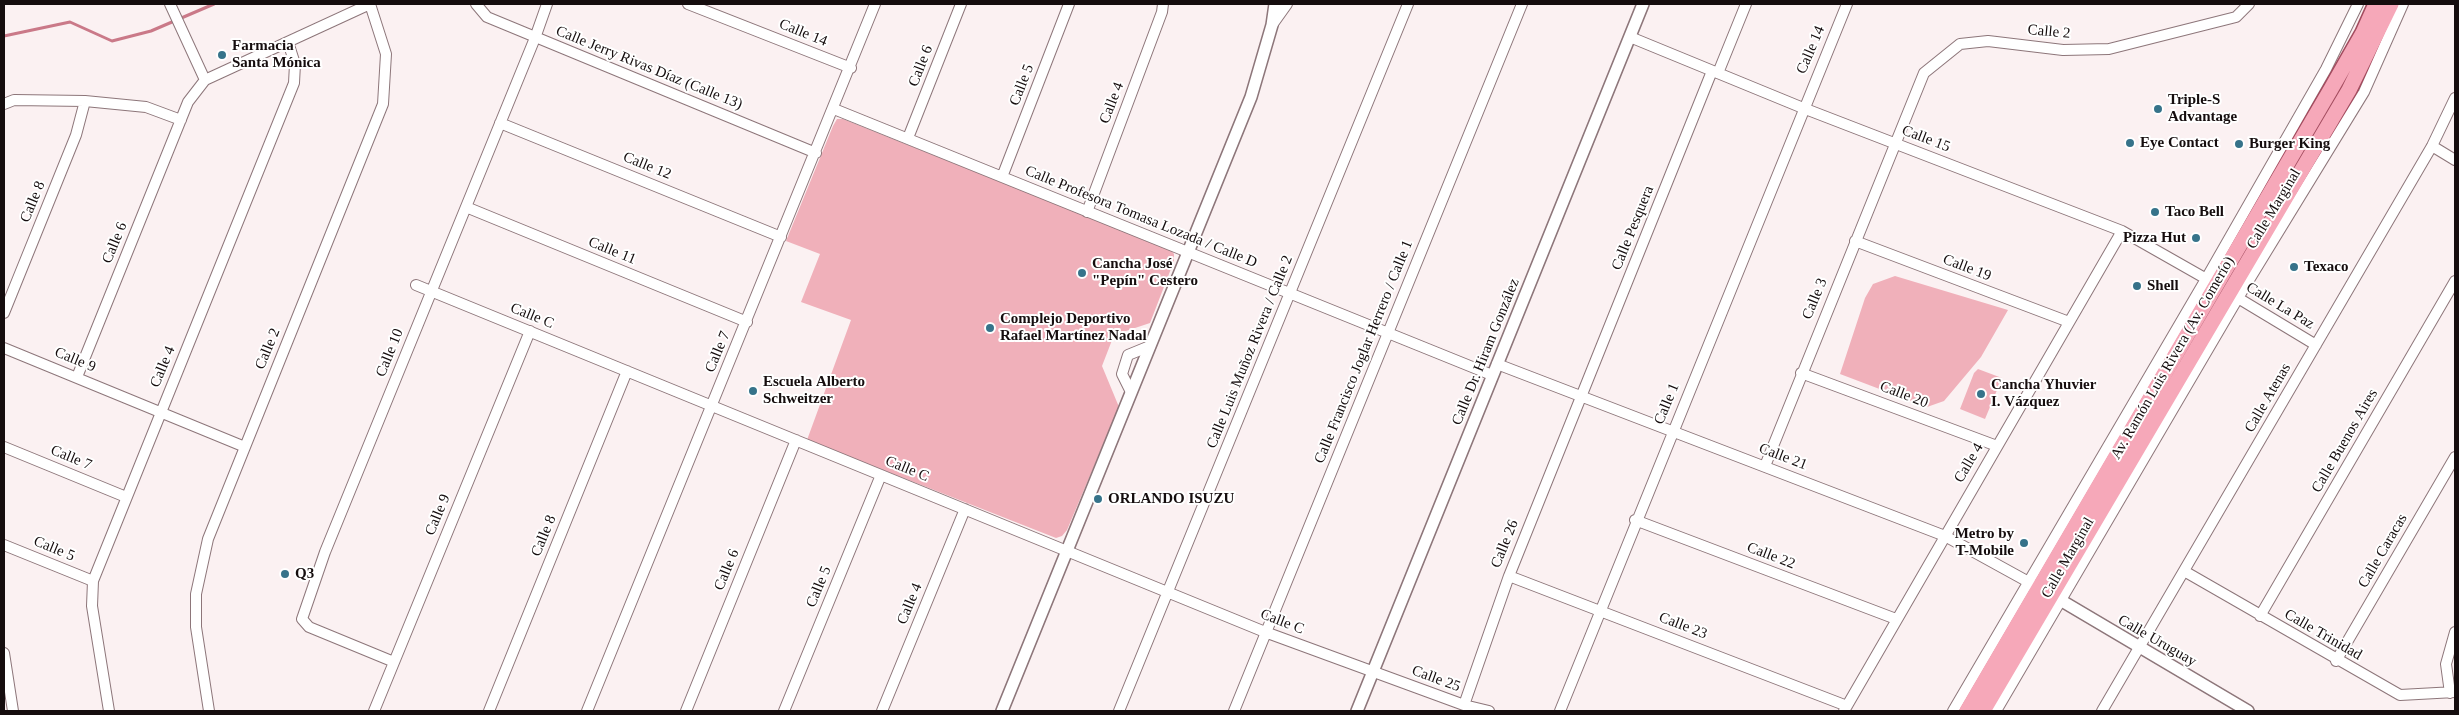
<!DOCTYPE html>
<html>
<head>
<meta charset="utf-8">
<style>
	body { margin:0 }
	#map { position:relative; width:2459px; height:715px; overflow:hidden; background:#fbf1f2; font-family:Georgia,serif }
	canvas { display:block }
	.frame { position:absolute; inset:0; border:5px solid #150d0e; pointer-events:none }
</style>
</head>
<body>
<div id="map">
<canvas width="2459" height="715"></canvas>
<div class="frame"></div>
</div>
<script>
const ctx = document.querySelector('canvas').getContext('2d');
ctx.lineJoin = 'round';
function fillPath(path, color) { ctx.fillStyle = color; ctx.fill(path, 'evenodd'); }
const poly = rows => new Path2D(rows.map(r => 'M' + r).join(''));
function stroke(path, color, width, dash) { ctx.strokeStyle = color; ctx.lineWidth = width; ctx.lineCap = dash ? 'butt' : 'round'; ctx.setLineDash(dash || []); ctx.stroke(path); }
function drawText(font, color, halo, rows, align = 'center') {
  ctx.font = font + ' Georgia,serif'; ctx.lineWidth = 4; ctx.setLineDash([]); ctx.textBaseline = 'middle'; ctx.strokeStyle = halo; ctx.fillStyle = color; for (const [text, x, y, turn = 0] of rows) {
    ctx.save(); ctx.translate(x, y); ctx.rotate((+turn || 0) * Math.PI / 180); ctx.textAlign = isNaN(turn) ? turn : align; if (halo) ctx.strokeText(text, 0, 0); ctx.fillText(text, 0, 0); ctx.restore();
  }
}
fillPath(poly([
	[837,119,843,119,1171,250,1174,254,1174,261,1150,323,1114,335,1102,366,1119,407,1067,530,1062,536,1056,538,807,440,851,320,801,302,820,254,786,241,833,126],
	[1895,276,2008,310,1981,357,1944,401,1927,407,1840,374,1865,298,1873,284],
	[1978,369,2002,378,1985,419,1960,409,1974,373]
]), '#f0b0ba');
stroke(poly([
	[4,36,70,22,112,41,151,31,214,4]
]), '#ca7988', 3);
const minor = poly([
	[170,4,205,80],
	[476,4,487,17,816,153],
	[688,4,851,68],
	[1272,25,1287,4],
	[1630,37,1803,108,2122,231,2210,281],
	[1718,73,1746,4],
	[4,104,14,100,85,101,146,107,181,120],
	[834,109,1492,375],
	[500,123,781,237],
	[908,138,961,4],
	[2432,146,2455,160],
	[1002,177,1069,4],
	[466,207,747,322],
	[1087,212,1162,12,1163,4],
	[1855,241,2069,322],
	[416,285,1265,632,1464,705,1489,711],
	[2233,295,2316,345],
	[4,313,76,135,85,101],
	[4,348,245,447],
	[1497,364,1945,536,2034,585],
	[1801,373,1997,446],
	[77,377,188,102,205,80,370,4,386,54,383,104,208,539,196,594,196,627,209,711],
	[1131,392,1122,374,1128,355,1150,346],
	[4,447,126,497],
	[1765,466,1924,73,1960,44,1988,41,2063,50,2109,49,2236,17,2249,4],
	[1635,520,1896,619],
	[4,545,93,581],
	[2184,571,2400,695,2455,692],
	[1509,576,1847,706],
	[2260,616,2455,281],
	[4,653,13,711],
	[2336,661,2455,457],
	[394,662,309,627,302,619,325,552,535,38,547,4],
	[2450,693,2446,664,2455,632],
	[1464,705,1509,576,1712,71],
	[109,711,92,606,93,581,294,83,295,64,288,42],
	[374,711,530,331],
	[489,711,627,371],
	[587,711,875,4],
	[686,711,796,440],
	[784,711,881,475],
	[882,711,965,509],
	[1119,711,1408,4],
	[1234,711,1522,4],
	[1560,711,1847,4],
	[1844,711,2122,231],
	[1953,711,2206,279,2326,69,2358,4],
	[1996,711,2238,298,2364,92,2403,4],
	[2102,711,2432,146,2455,98]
]);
const tertiary = poly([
	[2045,591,2248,711],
	[1002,711,1251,97,1272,25,1275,4],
	[1357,711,1643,4]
]);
const primary = poly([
	[1967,711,2331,89,2363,33,2376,4],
	[1983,711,2349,90,2391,4]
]);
stroke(minor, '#8d767a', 12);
stroke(tertiary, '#8d767a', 14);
stroke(primary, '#a34c5f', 18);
stroke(minor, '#fff', 10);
stroke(tertiary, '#fff', 11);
stroke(primary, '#f6a8b9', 15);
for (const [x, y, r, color] of [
	[222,55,5,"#36738a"],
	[2158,109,5,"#36738a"],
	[2130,143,5,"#36738a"],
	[2239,144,5,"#36738a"],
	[2155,212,5,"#36738a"],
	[2196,238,5,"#36738a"],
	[2294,267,5,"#36738a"],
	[1082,273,5,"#36738a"],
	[2137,286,5,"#36738a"],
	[990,328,5,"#36738a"],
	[753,391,5,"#36738a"],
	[1981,394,5,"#36738a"],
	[1098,499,5,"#36738a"],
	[2024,543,5,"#36738a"],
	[285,574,5,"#36738a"]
]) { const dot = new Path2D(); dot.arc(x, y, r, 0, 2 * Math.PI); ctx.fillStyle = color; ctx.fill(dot); stroke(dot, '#fff', 2); }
drawText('15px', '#150d0e', '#fff', [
	["Calle 2",2049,32,5],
	["Calle 14",803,33,22],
	["Calle 14",1811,50,-67],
	["Calle 6",921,66,-69],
	["Calle Jerry Rivas Díaz (Calle 13)",649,68,22],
	["Calle 5",1022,85,-69],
	["Calle 4",1112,103,-69],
	["Calle 15",1926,139,21],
	["Calle 12",647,166,22],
	["Calle 8",33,202,-68],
	["Calle Marginal",2274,209,-59],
	["Calle Profesora Tomasa Lozada / Calle D",1141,217,22],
	["Calle Pesquera",1633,228,-68],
	["Calle 6",115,243,-68],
	["Calle 11",612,251,22],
	["Calle 19",1967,268,21],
	["Calle 3",1815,299,-68],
	["Calle La Paz",2280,306,31],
	["Calle C",532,316,22],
	["Calle 2",268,349,-68],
	["Calle 7",718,352,-68],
	["Calle Luis Muñoz Rivera / Calle 2",1250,352,-68],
	["Calle Francisco Joglar Herrero / Calle 1",1364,352,-68],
	["Calle Dr. Hiram González",1486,352,-68],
	["Calle 10",390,353,-68],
	["Av. Ramón Luis Rivera (Av. Comerío)",2173,358,-60],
	["Calle 9",75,360,22],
	["Calle 4",163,367,-68],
	["Calle 20",1904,395,21],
	["Calle Atenas",2268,398,-60],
	["Calle 1",1667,404,-68],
	["Calle Buenos Aires",2345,441,-60],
	["Calle 21",1783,457,21],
	["Calle 7",71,458,22],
	["Calle 4",1969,463,-60],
	["Calle C",907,469,22],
	["Calle 9",438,515,-68],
	["Calle 8",544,536,-68],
	["Calle 26",1505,544,-68],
	["Calle 5",54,549,22],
	["Calle Caracas",2383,551,-60],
	["Calle 22",1771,556,21],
	["Calle Marginal",2068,558,-60],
	["Calle 6",727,570,-68],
	["Calle 5",819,587,-68],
	["Calle 4",910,604,-68],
	["Calle C",1282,622,21],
	["Calle 23",1683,626,21],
	["Calle Trinidad",2323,635,30],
	["Calle Uruguay",2157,641,30],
	["Calle 25",1436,679,20]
]);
drawText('bold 15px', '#150d0e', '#fff', [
	["Farmacia",232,46],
	["Santa Mónica",232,63],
	["Triple-S",2168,100],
	["Advantage",2168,117],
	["Eye Contact",2140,143],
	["Burger King",2249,144],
	["Taco Bell",2165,212],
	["Pizza Hut",2186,238,"right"],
	["Cancha José",1092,264],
	["\"Pepín\" Cestero",1092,281],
	["Texaco",2304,267],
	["Shell",2147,286],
	["Complejo Deportivo",1000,319],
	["Rafael Martínez Nadal",1000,336],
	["Escuela Alberto",763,382],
	["Schweitzer",763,399],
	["Cancha Yhuvier",1991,385],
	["I. Vázquez",1991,402],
	["ORLANDO ISUZU",1108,499],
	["Metro by",2014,534,"right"],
	["T-Mobile",2014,551,"right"],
	["Q3",295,574]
], 'left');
</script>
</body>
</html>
